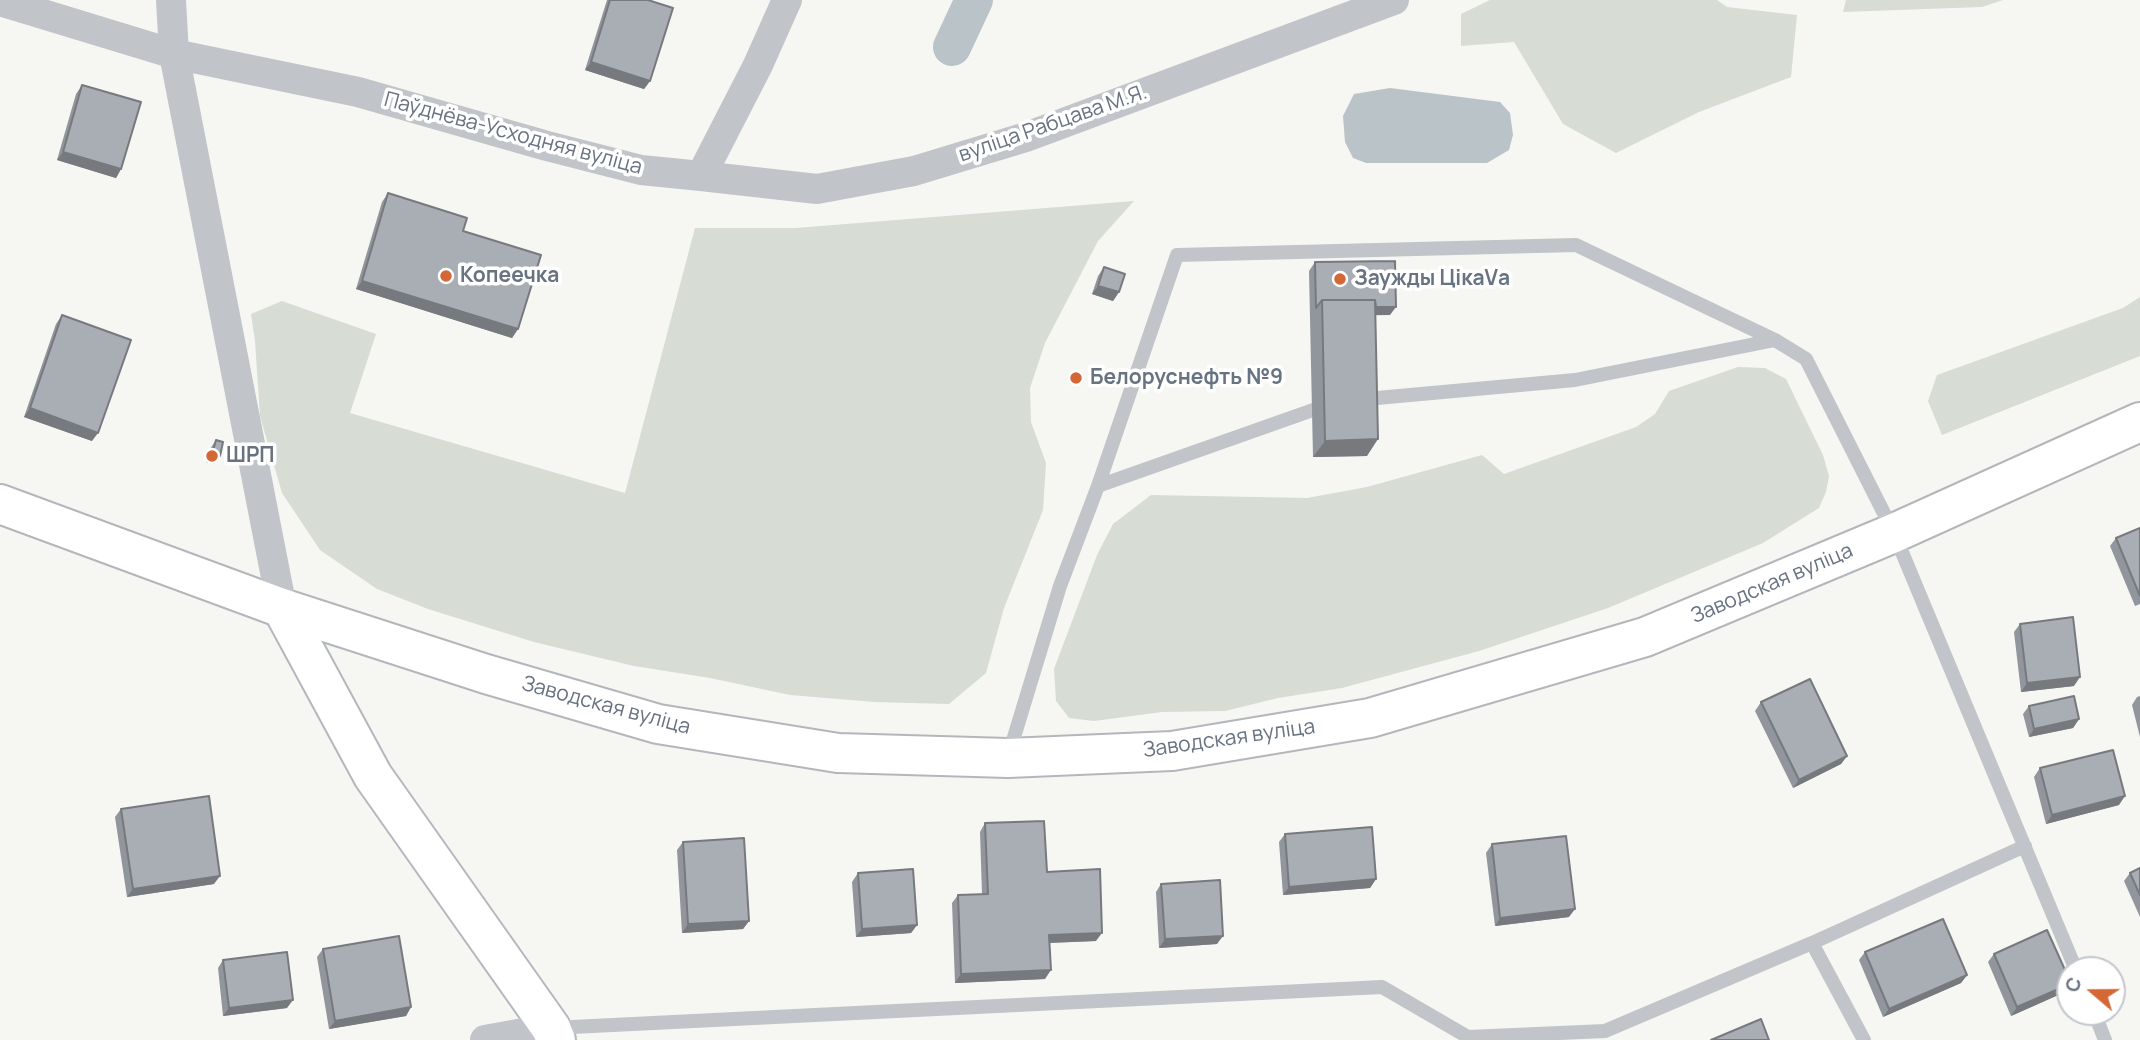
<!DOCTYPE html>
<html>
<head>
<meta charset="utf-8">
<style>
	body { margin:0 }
	#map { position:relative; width:2140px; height:1040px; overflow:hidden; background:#f6f6f3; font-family:Manrope,sans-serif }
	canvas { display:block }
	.north { position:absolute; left:2056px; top:956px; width:70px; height:70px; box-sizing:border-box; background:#fff; border:2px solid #c2c7cd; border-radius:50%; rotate:290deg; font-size:19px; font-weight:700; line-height:28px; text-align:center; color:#677381 }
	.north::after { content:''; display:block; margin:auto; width:24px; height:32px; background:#d36836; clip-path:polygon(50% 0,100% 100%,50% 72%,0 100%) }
</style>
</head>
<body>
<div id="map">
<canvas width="2140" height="1040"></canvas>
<div class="north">С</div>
</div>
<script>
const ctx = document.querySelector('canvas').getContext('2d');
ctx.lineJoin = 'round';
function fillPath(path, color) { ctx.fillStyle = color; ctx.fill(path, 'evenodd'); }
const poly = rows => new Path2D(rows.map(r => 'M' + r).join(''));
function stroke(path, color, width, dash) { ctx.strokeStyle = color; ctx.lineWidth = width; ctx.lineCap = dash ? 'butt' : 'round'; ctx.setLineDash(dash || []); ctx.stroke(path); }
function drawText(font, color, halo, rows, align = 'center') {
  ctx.font = font + ' Manrope,sans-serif'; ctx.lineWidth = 7; ctx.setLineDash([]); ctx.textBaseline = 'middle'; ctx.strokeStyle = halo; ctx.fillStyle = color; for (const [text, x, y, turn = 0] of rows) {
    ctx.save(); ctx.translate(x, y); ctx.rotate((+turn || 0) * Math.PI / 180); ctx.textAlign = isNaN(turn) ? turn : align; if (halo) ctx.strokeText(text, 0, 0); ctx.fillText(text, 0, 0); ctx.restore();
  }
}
fillPath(poly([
	[1490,0,1717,0,1727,7,1797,15,1791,77,1699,112,1616,153,1563,124,1514,42,1461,46,1461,14],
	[1846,0,2003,0,1982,7,1843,12],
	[1134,201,1098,241,1045,343,1030,388,1031,422,1046,463,1043,510,1004,608,986,673,949,704,875,702,790,695,710,678,634,666,534,642,428,609,377,589,320,550,282,493,260,416,255,341,251,314,282,301,376,334,350,413,625,493,695,228,796,228],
	[2140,297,2140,356,1942,435,1928,401,1937,375,2123,308],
	[1738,367,1765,368,1786,379,1823,455,1829,476,1826,492,1819,508,1763,543,1608,608,1479,651,1342,688,1278,698,1225,711,1162,712,1094,721,1069,718,1056,701,1054,669,1097,555,1113,524,1151,495,1307,498,1367,487,1482,455,1504,474,1636,427,1655,414,1669,391]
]), '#d7dcd4');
fillPath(poly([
	[1390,88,1500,102,1510,113,1513,135,1509,150,1487,163,1366,163,1353,158,1345,142,1343,116,1354,94]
]), '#bac3c7');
stroke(poly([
	[952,47,974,0]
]), '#bac3c7', 38);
const secondary = poly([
	[282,608,373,776,551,1028,556,1040]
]);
const primary = poly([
	[0,504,282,608,486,674,658,724,838,753,1008,758,1172,751,1370,718,1645,637,1894,533,2140,422]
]);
stroke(secondary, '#b4b8bc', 42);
stroke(primary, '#b3b6ba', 42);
stroke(poly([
	[1366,399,1575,380,1775,340],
	[1098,486,1313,410],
	[1008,757,1060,586,1098,486,1177,255,1576,245,1775,340,1806,359,1894,533,2076,970],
	[1812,943,1864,1040],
	[2094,1012,2105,1040],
	[552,1028,1382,987,1468,1037,1605,1031,1812,943,2025,846]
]), '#c1c4c8', 14);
stroke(poly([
	[171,0,174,54,282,608],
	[0,1,174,54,358,92,547,146,641,170,701,176,758,65,787,0],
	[701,176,817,189,914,171,1026,137,1394,0],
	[485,1040,551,1028]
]), '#c1c4c8', 30);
stroke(secondary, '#fff', 38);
stroke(primary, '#fff', 38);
fillPath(poly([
	[607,0,648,0,650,81,644,89,585,70],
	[82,85,121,169,116,178,57,160,76,94],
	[388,193,518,329,512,338,356,289,382,202],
	[1315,262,1390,315,1376,315,1367,456,1313,457,1309,271],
	[1104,267,1119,292,1113,301,1092,294,1098,276],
	[62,315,92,441,24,417,56,324],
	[216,440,214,464,206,462,210,449],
	[2140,528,2140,604,2135,606,2110,546,2116,538],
	[2020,624,2074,686,2021,692,2014,632],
	[2140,696,2140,737,2132,705,2137,697],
	[1761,702,1847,756,1841,764,1793,788,1755,711],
	[2029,706,2079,719,2073,728,2029,737,2023,714],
	[2040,768,2119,805,2046,824,2034,777],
	[121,809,214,884,127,897,115,817],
	[985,823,1047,872,1096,941,1050,943,1045,979,955,983,952,903,958,895,982,894,980,832],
	[1285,834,1376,879,1370,888,1283,895,1279,842],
	[683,842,749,921,743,929,682,933,677,850],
	[1492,844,1569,917,1495,926,1486,853],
	[2140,868,2140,917,2124,881,2130,873],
	[858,873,917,925,911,933,856,937,852,882],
	[1161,884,1217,944,1159,948,1156,892],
	[323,949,411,1007,406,1016,329,1029,317,957],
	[1865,952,1967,975,1961,983,1883,1017,1859,960],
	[1994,954,2070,981,2070,985,2065,992,2011,1016,1988,962],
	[223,960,287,1008,223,1016,218,968]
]), '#90969b');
fillPath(poly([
	[591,62,650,81,644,89,585,70],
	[63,152,121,169,116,178,57,160],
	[362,281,518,329,512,338,356,289],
	[1098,286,1119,292,1113,301,1092,294],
	[1396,307,1390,315,1322,316,1322,308],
	[30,408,98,433,92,441,24,417],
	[1378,439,1367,456,1313,457,1325,441],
	[212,454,220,456,214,464,206,462],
	[2080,677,2074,686,2021,692,2027,683],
	[2079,719,2073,728,2029,737,2034,729],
	[1847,756,1841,764,1793,788,1799,780],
	[2125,796,2119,805,2046,824,2052,815],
	[220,876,214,884,127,897,133,889],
	[1376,879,1370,888,1283,895,1289,887],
	[1575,909,1569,917,1495,926,1500,918],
	[749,921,743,929,682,933,688,924],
	[917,925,911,933,856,937,862,929],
	[1102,933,1096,941,1043,943,1049,935],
	[1223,936,1217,944,1159,948,1165,939],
	[1051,970,1045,979,955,983,961,974],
	[1967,975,1961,983,1883,1017,1889,1009],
	[2070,984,2065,992,2011,1016,2017,1007],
	[293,1000,287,1008,223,1016,229,1008],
	[411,1007,406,1016,329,1029,335,1021]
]), '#767a7e');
const building = poly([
	[610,0,648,0,673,8,650,81,591,62,610,0],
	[82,85,141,102,121,169,63,152,82,85],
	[388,193,467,218,463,231,541,255,518,329,362,281,388,193],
	[1395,261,1396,307,1376,307,1375,300,1322,300,1316,308,1315,262,1395,261],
	[1104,267,1125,274,1119,292,1098,286,1104,267],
	[1322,300,1375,300,1378,439,1325,441,1322,300],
	[62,315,131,340,98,433,30,408,62,315],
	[216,440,223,442,220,456,212,454,216,440],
	[2140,528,2140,596,2116,538,2140,528],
	[2073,617,2080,677,2027,683,2020,624,2073,617],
	[1810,679,1847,756,1799,780,1761,702,1810,679],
	[2074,696,2079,719,2034,729,2029,706,2074,696],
	[2113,750,2125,796,2052,815,2040,768,2113,750],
	[209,796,220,876,133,889,121,809,209,796],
	[1044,821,1047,872,1100,869,1102,933,1049,935,1051,970,961,974,958,895,988,894,985,823,1044,821],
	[1372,827,1376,879,1289,887,1285,834,1372,827],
	[1566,836,1575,909,1500,918,1492,844,1566,836],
	[744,838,749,921,688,924,683,842,744,838],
	[2140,868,2140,895,2130,873,2140,868],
	[913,869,917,925,862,929,858,873,913,869],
	[1220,880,1223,936,1165,939,1161,884,1220,880],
	[1943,919,1967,975,1889,1009,1865,952,1943,919],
	[2047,930,2070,981,2070,984,2017,1007,1994,954,2047,930],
	[399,936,411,1007,335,1021,323,949,399,936],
	[287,952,293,1000,229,1008,223,960,287,952],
	[1761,1019,1769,1040,1711,1040,1761,1019]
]);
fillPath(building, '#a8aeb4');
stroke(building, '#767a7e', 2);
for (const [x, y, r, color] of [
	[446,276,7,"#d36836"],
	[1340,279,7,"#d36836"],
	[1076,378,7,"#d36836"],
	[212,456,7,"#d36836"]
]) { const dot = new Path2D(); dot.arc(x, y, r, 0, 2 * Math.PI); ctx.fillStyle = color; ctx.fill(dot); stroke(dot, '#fff', 2.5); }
drawText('21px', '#677381', '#fff', [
	["вуліца Рабцава М.Я.",1053,124,-19],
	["Паўднёва-Усходняя вуліца",513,134,15],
	["Заводская вуліца",1772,584,-23],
	["Заводская вуліца",606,706,15],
	["Заводская вуліца",1229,739,-8]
]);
drawText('bold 21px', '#677381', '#fff', [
	["Копеечка",460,276],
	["Заужды ЦікаVа",1354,279],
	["Белоруснефть №9",1090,378],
	["ШРП",226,456]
], 'left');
</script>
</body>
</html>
